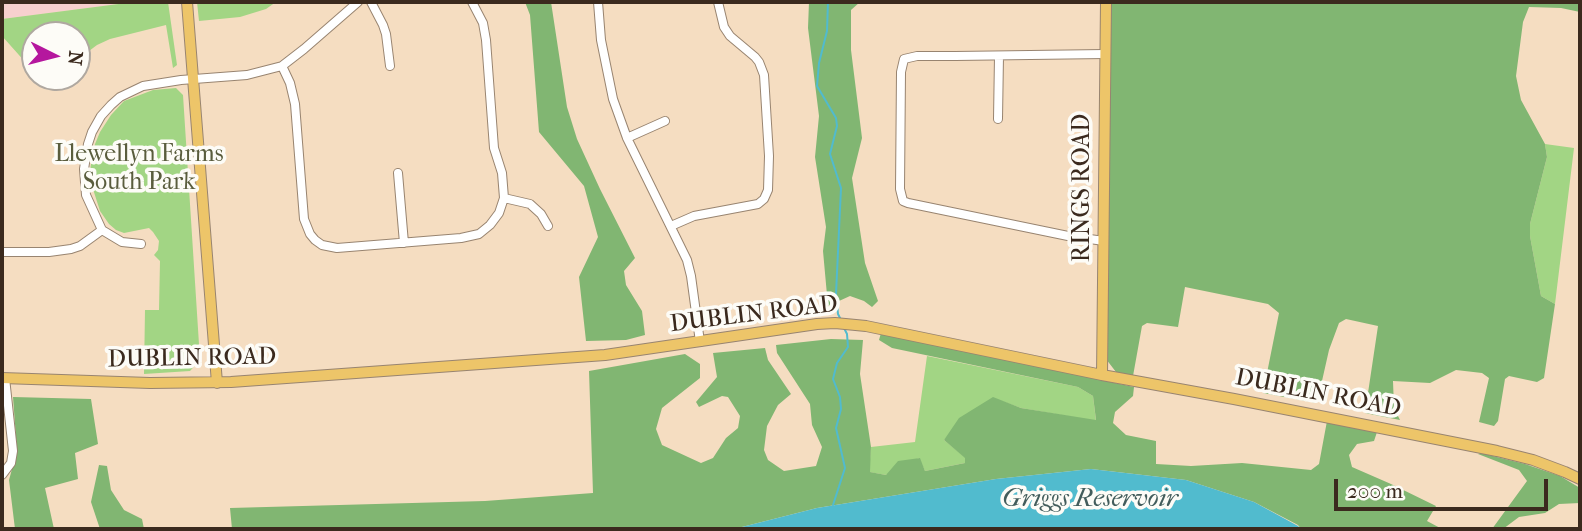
<!DOCTYPE html>
<html>
<head>
<meta charset="utf-8">
<style>
	body { margin:0 }
	#map { position:relative; width:1582px; height:531px; overflow:hidden; background:#f5ddc1; font-family:"IM FELL French Canon",serif }
	canvas { display:block }
	.frame { position:absolute; inset:0; border:4px solid #3b2a1e; pointer-events:none }
	.north { position:absolute; left:21px; top:21px; width:70px; height:70px; box-sizing:border-box; background:#fdfcf7; border:2px solid #afa8a0; border-radius:50%; rotate:96deg; font-size:19px; font-weight:700; line-height:28px; text-align:center; color:#3b2a1e }
	.north::after { content:''; display:block; margin:auto; width:24px; height:32px; background:#b5179e; clip-path:polygon(50% 0,100% 100%,50% 72%,0 100%) }
	.scale { position:absolute; left:1334px; top:479px; width:214px; height:32px; box-sizing:border-box; border:4px solid #3b2a1e; border-top:0; padding-left:9px; font-size:21px; line-height:24px; white-space:nowrap; color:#3b2a1e; -webkit-text-stroke:5px #fdfcf7; paint-order:stroke }
</style>
</head>
<body>
<div id="map">
<canvas width="1582" height="531"></canvas>
<div class="frame"></div>
<div class="north">N</div>
<div class="scale">200 m</div>
</div>
<script>
const ctx = document.querySelector('canvas').getContext('2d');
ctx.lineJoin = 'round';
function fillPath(path, color) { ctx.fillStyle = color; ctx.fill(path, 'evenodd'); }
const poly = rows => new Path2D(rows.map(r => 'M' + r).join(''));
function stroke(path, color, width, dash) { ctx.strokeStyle = color; ctx.lineWidth = width; ctx.lineCap = dash ? 'butt' : 'round'; ctx.setLineDash(dash || []); ctx.stroke(path); }
function drawText(font, color, halo, rows, align = 'center') {
  ctx.font = font + ' "IM FELL French Canon",serif'; ctx.lineWidth = 7; ctx.setLineDash([]); ctx.textBaseline = 'middle'; ctx.strokeStyle = halo; ctx.fillStyle = color; for (const [text, x, y, turn = 0] of rows) {
    ctx.save(); ctx.translate(x, y); ctx.rotate((+turn || 0) * Math.PI / 180); ctx.textAlign = isNaN(turn) ? turn : align; if (halo) ctx.strokeText(text, 0, 0); ctx.fillText(text, 0, 0); ctx.restore();
  }
}
fillPath(poly([
	[2,2,134,2,2,19]
]), '#f7d0ce');
fillPath(poly([
	[134,2,168,2,177,65,173,68,166,25,110,39,97,45,77,60,77,35,35,35,35,73,2,36,2,19],
	[197,2,276,2,266,9,240,17,199,21],
	[176,88,183,95,200,360,190,371,144,374,145,310,159,310,160,261,154,255,158,250,159,241,153,232,149,228,124,233,116,230,109,224,100,211,93,189,90,170,95,144,100,132,111,115,124,101,153,90],
	[1545,144,1574,148,1555,304,1541,296,1530,236,1530,224,1547,157],
	[927,356,1078,387,1093,396,1096,421,1021,408,993,398,944,440,966,458,965,463,925,471,919,458,886,475,869,472,871,447,915,442]
]), '#a2d584');
fillPath(poly([
	[525,2,551,2,567,107,577,139,600,189,635,258,624,271,626,285,642,311,645,335,626,340,586,341,579,277,598,237,584,186,539,132,530,15],
	[809,2,860,2,851,10,851,50,862,138,852,178,865,263,878,301,872,307,864,301,850,296,828,306,823,251,826,227,815,157,819,116,808,28],
	[1111,2,1580,2,1580,12,1561,8,1529,7,1523,22,1516,76,1521,100,1545,144,1547,157,1530,224,1530,236,1541,296,1555,304,1544,378,1537,382,1509,376,1505,379,1498,421,1494,426,1479,422,1489,378,1482,373,1456,370,1430,383,1393,381,1394,408,1400,420,1365,413,1378,326,1346,319,1339,323,1329,350,1317,403,1263,393,1279,313,1268,304,1185,287,1178,327,1147,323,1142,326,1133,376,1116,372,1106,359],
	[881,333,1134,387,1133,396,1115,412,1113,423,1126,435,1156,441,1156,464,1191,466,1242,463,1311,470,1319,464,1327,421,1377,432,1374,441,1357,444,1349,455,1352,467,1391,484,1436,506,1427,521,1442,529,1301,529,1298,525,1254,502,1186,480,1091,469,996,479,817,508,734,529,232,529,230,508,485,501,593,493,589,371,685,354,700,364,700,378,662,408,656,429,662,445,701,463,713,458,726,438,738,428,740,416,728,397,722,396,699,407,696,402,717,377,713,353,765,348,768,360,791,394,778,405,767,426,764,450,768,460,784,471,816,466,822,447,812,425,810,404,777,353,776,345,831,339,863,340,860,374,871,447,870,472,886,475,898,461,920,458,925,471,965,463,965,458,944,440,959,418,993,397,1021,408,1096,420,1093,396,1078,387,892,348,879,340],
	[13,397,91,399,98,444,75,453,78,479,45,488,54,529,15,529,9,480,17,451],
	[1481,453,1525,464,1560,476,1580,488,1580,503,1559,504,1545,513,1519,517,1503,529,1492,529,1527,481,1519,470,1478,454],
	[99,465,107,466,111,490,124,510,142,519,144,529,100,529,91,502]
]), '#81b672');
fillPath(poly([
	[1091,469,1186,480,1254,502,1298,526,1301,529,734,529,817,508,996,479]
]), '#51bbce');
stroke(poly([
	[828,2,827,31,819,63,817,86,836,118,837,126,830,154,841,188,836,294,838,314,841,320],
	[833,505,845,468,836,428,841,409,840,397,833,379,837,363,848,347,847,334,844,328]
]), '#51bbce', 2);
const minor = poly([
	[371,2,383,25,386,34,390,66],
	[598,2,601,40,613,99,627,138,687,260,691,276,700,342],
	[282,66,290,83,295,104,304,219,310,234,315,240,322,245,337,248,461,238,479,234,490,225,499,213,504,198,502,173,494,148,486,40,483,23,472,2],
	[998,119,999,56],
	[627,138,665,121],
	[398,173,404,243],
	[504,198,530,204,541,214,548,226],
	[671,226,694,216,758,204,764,199,768,190,769,156,764,75,759,62,755,57,730,36,724,27,718,2],
	[1104,241,1068,236,908,203,903,201,900,189,901,72,904,59,917,56,955,56,1105,54],
	[141,244,122,242,102,230,86,195,84,169,88,144,92,132,101,116,111,105,120,97,143,86,181,80,247,75,282,66,304,49,358,2],
	[2,252,49,252,71,249,80,246,102,230],
	[2,475,11,463,13,451,5,378]
]);
const major = poly([
	[187,2,217,383],
	[1102,375,1106,2],
	[2,378,150,383,231,382,605,355,817,324,835,323,866,326,1102,375,1234,399,1497,451,1533,460,1565,472,1580,479]
]);
stroke(minor, '#988470', 10);
stroke(major, '#988470', 12);
stroke(minor, '#fff', 8);
stroke(major, '#edc569', 10);
drawText('24px', '#5a5d3d', '#fdfcf7', [
	["Llewellyn Farms",139,155],
	["South Park",139,183]
]);
drawText('24px', '#3b2a1e', '#fdfcf7', [
	["RINGS ROAD",1083,188,-90],
	["DUBLIN ROAD",754,315,-7],
	["DUBLIN ROAD",192,359,-1],
	["DUBLIN ROAD",1318,394,11]
]);
drawText('italic 26px', '#435d5c', '#fdfcf7', [
	["Griggs Reservoir",1090,500]
]);
</script>
</body>
</html>
